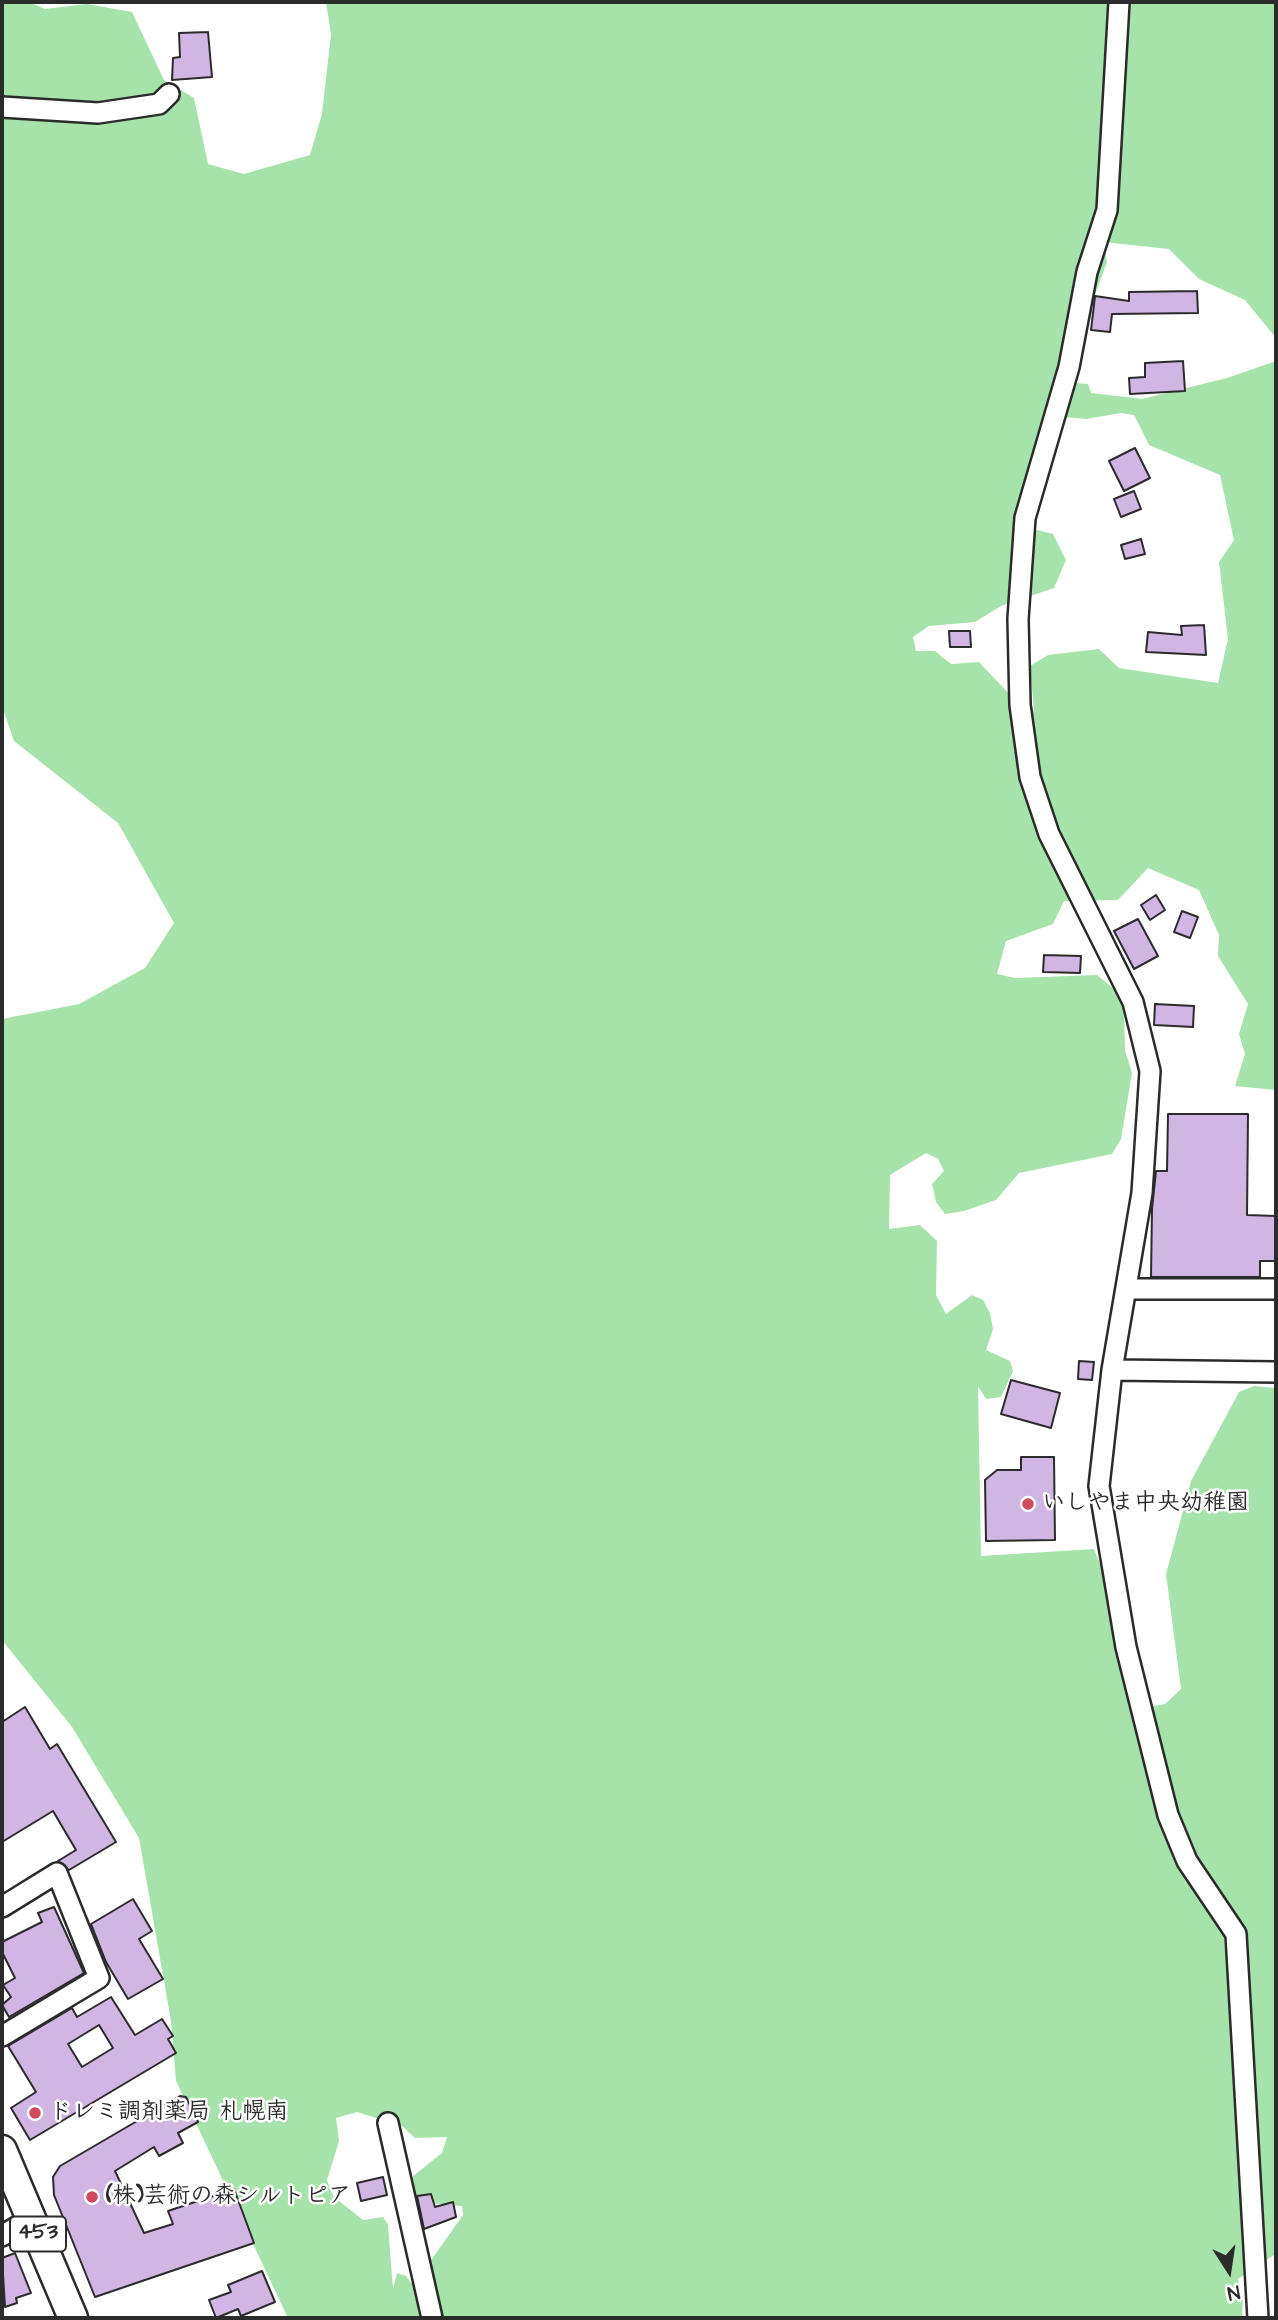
<!DOCTYPE html>
<html>
<head>
<meta charset="utf-8">
<style>
	body { margin:0 }
	#map { position:relative; width:1278px; height:2320px; overflow:hidden; background:#fff; font-family:"Architects Daughter",sans-serif }
	canvas { display:block }
	.frame { position:absolute; inset:0; border:4px solid #2b2b2b; pointer-events:none }
	.north { position:absolute; left:1194px; top:2236px; width:70px; height:70px; -webkit-text-stroke:5px #fff; paint-order:stroke; rotate:168deg; font-size:19px; font-weight:700; line-height:28px; text-align:center; color:#2b2b2b }
	.north::after { content:''; display:block; margin:auto; width:24px; height:32px; background:#2b2b2b; clip-path:polygon(50% 0,100% 100%,50% 72%,0 100%) }
</style>
</head>
<body>
<div id="map">
<canvas width="1278" height="2320"></canvas>
<div class="frame"></div>
<div class="north">N</div>
</div>
<script>
const ctx = document.querySelector('canvas').getContext('2d');
ctx.lineJoin = 'round';
function fillPath(path, color) { ctx.fillStyle = color; ctx.fill(path, 'evenodd'); }
const poly = rows => new Path2D(rows.map(r => 'M' + r).join(''));
function stroke(path, color, width, dash) { ctx.strokeStyle = color; ctx.lineWidth = width; ctx.lineCap = dash ? 'butt' : 'round'; ctx.setLineDash(dash || []); ctx.stroke(path); }
function drawText(font, color, halo, rows, align = 'center') {
  ctx.font = font + ' "Architects Daughter","Klee One",sans-serif'; ctx.lineWidth = 5; ctx.setLineDash([]); ctx.textBaseline = 'middle'; ctx.strokeStyle = halo; ctx.fillStyle = color; for (const [text, x, y, turn = 0] of rows) {
    ctx.save(); ctx.translate(x, y); ctx.rotate((+turn || 0) * Math.PI / 180); ctx.textAlign = isNaN(turn) ? turn : align; if (halo) ctx.strokeText(text, 0, 0); ctx.fillText(text, 0, 0); ctx.restore();
  }
}
fillPath(poly([
	[2,2,29,2,45,9,87,4,132,12,164,80,194,98,208,164,244,174,310,155,322,114,331,34,326,2,1276,2,1276,338,1245,300,1199,279,1169,249,1103,242,1107,262,1019,503,1017,525,1053,534,1066,560,1054,588,1001,606,975,622,929,626,913,637,916,651,935,651,951,664,979,662,1012,697,1017,728,1034,710,1030,666,1048,655,1099,649,1119,668,1218,683,1228,639,1219,562,1234,540,1220,475,1149,445,1134,415,1121,413,1086,419,1063,417,1070,391,1076,383,1088,384,1091,393,1142,399,1227,378,1276,361,1276,1090,1235,1086,1245,1054,1239,1034,1248,1004,1218,956,1219,935,1199,890,1148,868,1118,900,1064,901,1053,924,1006,941,997,974,1015,978,1097,975,1120,994,1124,1012,1125,1050,1132,1073,1121,1139,1112,1154,1019,1173,996,1200,964,1211,945,1214,936,1202,932,1184,944,1171,938,1159,926,1153,890,1175,889,1229,920,1225,937,1241,936,1295,946,1314,972,1295,983,1300,990,1313,993,1329,986,1350,1010,1361,1013,1371,1001,1397,986,1399,978,1386,981,1556,1094,1549,1106,1580,1135,1709,1165,1704,1181,1689,1166,1574,1191,1481,1239,1392,1254,1386,1276,1388,1276,2293,1274,2255,1238,2279,1243,2300,1242,2318,288,2318,176,2081,171,2021,139,1838,72,1727,2,1640,2,1019,79,1004,145,968,174,923,118,823,14,741,2,706],
	[357,2112,402,2126,415,2138,447,2137,442,2153,412,2177,409,2201,462,2206,463,2215,427,2266,427,2274,411,2283,406,2276,397,2273,393,2289,388,2225,383,2217,363,2220,333,2196,327,2180,339,2141,336,2118]
]), '#a5e3aa');
const building = poly([
	[208,32,212,77,172,80,173,58,180,57,179,33,208,32],
	[1197,291,1198,313,1112,314,1110,332,1091,330,1095,296,1129,301,1129,292,1197,291],
	[1183,361,1185,391,1130,394,1129,378,1145,377,1145,363,1183,361],
	[1135,448,1150,478,1124,491,1109,461,1135,448],
	[1134,491,1141,509,1121,517,1114,499,1134,491],
	[1141,539,1145,554,1125,559,1121,545,1141,539],
	[1204,625,1206,655,1146,652,1148,632,1182,635,1181,626,1204,625],
	[949,631,970,631,971,647,950,647,949,631],
	[1156,895,1165,910,1150,920,1141,905,1156,895],
	[1182,911,1198,917,1190,938,1174,932,1182,911],
	[1138,919,1158,956,1134,969,1114,931,1138,919],
	[1044,955,1081,956,1080,973,1043,972,1044,955],
	[1155,1004,1194,1006,1193,1027,1154,1025,1155,1004],
	[1168,1114,1248,1114,1247,1215,1276,1216,1276,1261,1260,1261,1260,1277,1151,1277,1152,1209,1156,1171,1167,1171,1168,1114],
	[1079,1361,1094,1362,1092,1380,1078,1379,1079,1361],
	[1011,1380,1060,1393,1051,1428,1001,1414,1011,1380],
	[1021,1457,1054,1457,1055,1540,986,1541,985,1480,997,1470,1021,1470,1021,1457],
	[25,1707,50,1749,57,1744,116,1842,69,1870,58,1861,76,1850,53,1811,2,1842,2,1722,25,1707],
	[133,1899,152,1931,139,1939,163,1979,128,1999,106,1962,91,1924,133,1899],
	[54,1907,84,1973,9,2017,2,2005,11,1997,3,1985,15,1978,2,1952,2,1942,42,1922,38,1913,54,1907],
	[111,1997,135,2035,162,2019,173,2036,168,2039,176,2053,30,2140,11,2108,36,2092,8,2046,72,2008,77,2017,111,1997],
	[99,2025,113,2048,82,2067,68,2044,99,2025],
	[180,2096,186,2097,198,2122,178,2133,183,2143,159,2156,154,2147,115,2171,144,2233,173,2224,168,2211,234,2189,254,2243,95,2297,54,2195,53,2177,60,2166,180,2096],
	[383,2177,387,2195,361,2201,357,2183,383,2177],
	[431,2194,435,2207,453,2202,456,2217,424,2229,417,2196,431,2194],
	[15,2253,31,2293,16,2298,17,2303,5,2307,2,2258,15,2253],
	[262,2271,275,2302,241,2316,238,2309,216,2318,209,2300,231,2292,228,2285,262,2271]
]);
fillPath(building, '#d1b5e3');
stroke(building, '#2b2b2b', 2);
const minor = poly([
	[1119,2,1107,210,1087,272,1069,367,1025,518,1018,619,1020,705,1030,777,1049,834,1133,1002,1150,1071,1142,1193,1112,1370,1099,1486,1126,1647,1168,1815,1187,1861,1236,1934,1258,2318],
	[2,107,98,113,159,104,169,94],
	[1127,1289,1276,1289],
	[1112,1370,1276,1372],
	[2,1907,57,1873,99,1978,2,2036],
	[388,2123,432,2318],
	[2,2236,31,2218]
]);
const highway = poly([
	[2,2150,73,2318]
]);
stroke(minor, '#2b2b2b', 24);
stroke(highway, '#2b2b2b', 33);
stroke(minor, '#fff', 19);
stroke(highway, '#fff', 28);
for (const [x, y, r, color] of [
	[1028,1504,7,"#d1495b"],
	[35,2113,7,"#d1495b"],
	[92,2197,7,"#d1495b"]
]) { const dot = new Path2D(); dot.arc(x, y, r, 0, 2 * Math.PI); ctx.fillStyle = color; ctx.fill(dot); stroke(dot, '#fff', 2.5); }
for (const [x, y, w] of [
	[38,2234,56]
]) { const box = new Path2D(); box.roundRect(x - w / 2, y - 17.5, w, 35, 5); ctx.fillStyle = '#fff'; ctx.fill(box); stroke(box, '#2b2b2b', 2); }
drawText('bold 21px', '#2b2b2b', null, [
	["453",38,2234]
]);
drawText('bold 23px', '#2b2b2b', '#fff', [
	["いしやま中央幼稚園",1042,1504],
	["ドレミ調剤薬局 札幌南",49,2113],
	["(株)芸術の森シルトピア",106,2197]
], 'left');
</script>
</body>
</html>
